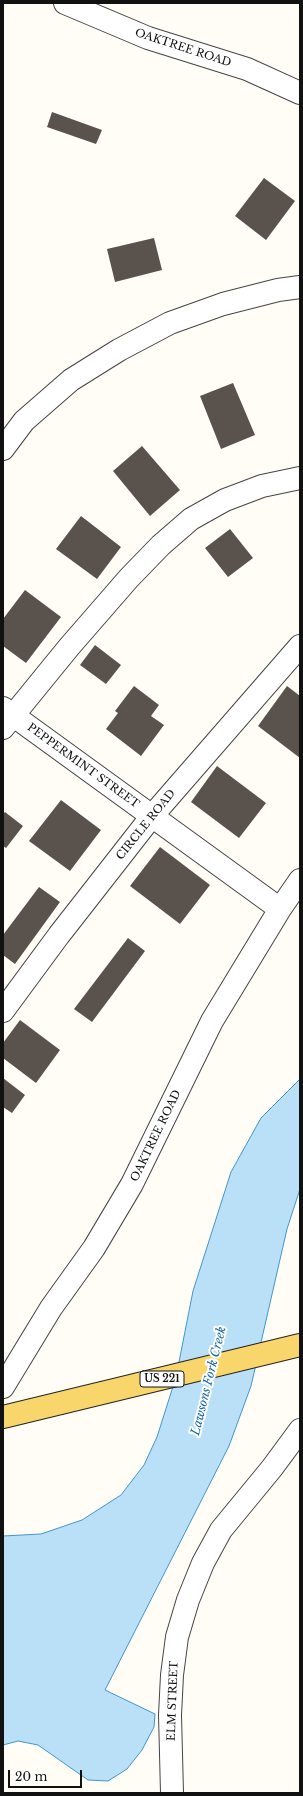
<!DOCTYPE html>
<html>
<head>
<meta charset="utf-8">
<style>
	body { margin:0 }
	#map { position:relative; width:303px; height:1796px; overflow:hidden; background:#fffdf5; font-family:"Libre Baskerville",serif }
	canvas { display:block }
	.frame { position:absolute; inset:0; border:4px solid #111; pointer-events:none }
	.scale { position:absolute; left:8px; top:1770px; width:74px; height:18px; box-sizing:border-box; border:2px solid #111; border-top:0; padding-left:5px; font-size:12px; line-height:14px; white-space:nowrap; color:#111; -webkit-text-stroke:3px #fff; paint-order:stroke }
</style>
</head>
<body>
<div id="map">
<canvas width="303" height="1796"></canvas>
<div class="frame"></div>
<div class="scale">20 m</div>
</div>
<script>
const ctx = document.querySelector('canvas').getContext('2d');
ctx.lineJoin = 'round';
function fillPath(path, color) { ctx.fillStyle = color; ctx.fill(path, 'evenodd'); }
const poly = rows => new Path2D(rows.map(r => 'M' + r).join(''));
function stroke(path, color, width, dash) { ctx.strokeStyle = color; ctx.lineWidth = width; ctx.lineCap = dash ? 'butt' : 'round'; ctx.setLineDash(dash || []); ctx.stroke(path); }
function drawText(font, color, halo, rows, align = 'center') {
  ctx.font = font + ' "Libre Baskerville",serif'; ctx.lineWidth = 4; ctx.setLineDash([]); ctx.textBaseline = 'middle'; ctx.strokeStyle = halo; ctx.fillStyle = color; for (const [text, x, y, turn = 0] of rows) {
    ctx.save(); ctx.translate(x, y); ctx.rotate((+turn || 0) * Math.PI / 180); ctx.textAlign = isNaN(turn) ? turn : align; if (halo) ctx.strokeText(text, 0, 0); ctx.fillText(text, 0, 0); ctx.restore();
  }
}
const water = poly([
	[300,1079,300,1189,287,1229,251,1386,229,1446,105,1690,155,1714,154,1727,142,1750,127,1769,108,1781,88,1780,38,1745,18,1741,3,1745,3,1536,41,1534,82,1520,121,1495,144,1465,157,1437,176,1377,193,1291,231,1172,261,1118,300,1079]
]);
fillPath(water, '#b9e0f7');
stroke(water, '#3f96cf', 1);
fillPath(poly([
	[52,112,102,130,96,144,47,127],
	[264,178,295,201,266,240,235,216],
	[154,238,162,270,115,282,107,249],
	[233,383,255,435,221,449,200,396],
	[142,446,180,490,150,516,113,471],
	[81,516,121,547,97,579,56,549],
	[230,529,253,558,228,577,205,548],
	[25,590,61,617,26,663,3,646,3,619],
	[95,645,121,665,106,684,80,665],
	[134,686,159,705,151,716,164,725,141,756,106,729,118,713,115,711],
	[287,686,300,696,300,758,258,726],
	[217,766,266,803,239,838,191,802],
	[61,800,101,830,70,871,29,841],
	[5,812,23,826,6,848,3,846,3,814],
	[160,847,210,885,180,924,130,886],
	[39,887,60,902,15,964,3,955,3,935],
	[128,938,145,951,92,1022,74,1009],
	[20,1020,60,1050,36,1083,3,1058,3,1043],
	[3,1078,25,1095,12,1113,3,1107]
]), '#5a524d');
const minor = poly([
	[65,3,148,38,247,69,300,93],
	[3,449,24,421,71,380,119,350,170,323,223,304,278,290,300,287],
	[3,708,280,909],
	[3,728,69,647,129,578,161,545,191,519,225,500,262,486,300,478],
	[3,1011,59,935,152,816,300,646],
	[3,1387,51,1308,94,1248,132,1184,212,1021,280,909,300,880],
	[172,1793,170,1715,172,1675,177,1637,188,1600,203,1563,221,1530,272,1468,300,1430]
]);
const primary = poly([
	[3,1417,300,1345]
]);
stroke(minor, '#444', 24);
stroke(primary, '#222', 24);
stroke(minor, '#fff', 22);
stroke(primary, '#f9d66b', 22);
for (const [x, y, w] of [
	[162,1379,44]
]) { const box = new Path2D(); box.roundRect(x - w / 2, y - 8, w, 16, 3); ctx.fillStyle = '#fff'; ctx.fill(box); stroke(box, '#111', 1); }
drawText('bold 10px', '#111', null, [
	["US 221",162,1379]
]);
drawText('11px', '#111', '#fff', [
	["OAKTREE ROAD",183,48,18],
	["PEPPERMINT STREET",83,766,36],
	["CIRCLE ROAD",146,825,-51],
	["OAKTREE ROAD",156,1136,-64],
	["ELM STREET",173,1701,-88]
]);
drawText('italic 12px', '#1768a6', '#fff', [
	["Lawsons Fork Creek",209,1381,-76]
]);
</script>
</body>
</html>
